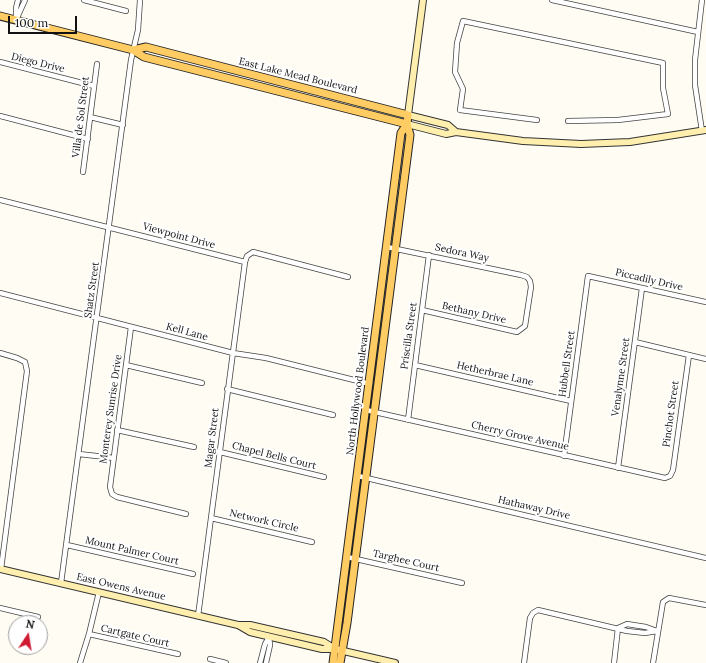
<!DOCTYPE html>
<html>
<head>
<meta charset="utf-8">
<style>
	body { margin:0 }
	#map { position:relative; width:706px; height:663px; overflow:hidden; background:#fffcf4; font-family:Lora,serif }
	canvas { display:block }
	.north { position:absolute; left:8px; top:615px; width:40px; height:40px; box-sizing:border-box; background:#fff; border:1px solid #a0a0a0; border-radius:50%; rotate:12deg; font-size:11px; font-weight:700; line-height:16px; text-align:center; color:#111 }
	.north::after { content:''; display:block; margin:auto; width:14px; height:18px; background:#cf1a32; clip-path:polygon(50% 0,100% 100%,50% 72%,0 100%) }
	.scale { position:absolute; left:8px; top:16px; width:69px; height:18px; box-sizing:border-box; border:2px solid #111; border-top:0; padding-left:5px; font-size:12px; line-height:14px; white-space:nowrap; color:#111; -webkit-text-stroke:3px #fff; paint-order:stroke }
</style>
</head>
<body>
<div id="map">
<canvas width="706" height="663"></canvas>
<div class="north">N</div>
<div class="scale">100 m</div>
</div>
<script>
const ctx = document.querySelector('canvas').getContext('2d');
ctx.lineJoin = 'round';
const poly = rows => new Path2D(rows.map(r => 'M' + r).join(''));
function stroke(path, color, width, dash) { ctx.strokeStyle = color; ctx.lineWidth = width; ctx.lineCap = dash ? 'butt' : 'round'; ctx.setLineDash(dash || []); ctx.stroke(path); }
function drawText(font, color, halo, rows, align = 'center') {
  ctx.font = font + ' Lora,serif'; ctx.lineWidth = 4; ctx.setLineDash([]); ctx.textBaseline = 'middle'; ctx.strokeStyle = halo; ctx.fillStyle = color; for (const [text, x, y, turn = 0] of rows) {
    ctx.save(); ctx.translate(x, y); ctx.rotate((+turn || 0) * Math.PI / 180); ctx.textAlign = isNaN(turn) ? turn : align; if (halo) ctx.strokeText(text, 0, 0); ctx.fillText(text, 0, 0); ctx.restore();
  }
}
const street = poly([
	[84,0,126,11],
	[552,0,698,32],
	[16,20,25,0],
	[16,20,16,8,18,0],
	[0,62,94,86],
	[0,116,88,139],
	[90,117,123,125],
	[537,120,460,110,463,89,455,72,457,43,463,21,663,63,663,88,668,114,618,120,568,121],
	[702,131,695,85,695,60,702,0],
	[83,172,97,64],
	[0,200,245,262,247,256,253,252,348,277],
	[387,247,521,275,527,277,530,281,531,287,525,326,517,332,422,310],
	[0,293,233,353,266,358,370,384],
	[131,327,110,487,112,494,117,497,186,514],
	[635,342,706,359],
	[0,353,17,358,25,362,27,371,1,569],
	[126,365,202,383],
	[415,365,571,401],
	[227,389,333,415],
	[366,410,665,478,670,476,673,470,689,355],
	[408,420,429,255],
	[117,430,194,447],
	[220,452,324,477],
	[79,454,114,458],
	[564,456,588,276,706,302],
	[618,468,642,288],
	[358,476,706,558],
	[211,518,312,542],
	[67,545,193,574],
	[347,557,462,583],
	[61,583,131,60,138,30,140,0],
	[0,608,38,617],
	[198,616,245,262],
	[618,628,627,624,646,627,657,631],
	[89,634,178,654],
	[210,659,226,663],
	[80,663,89,634,99,592],
	[260,663,265,644,269,637],
	[266,663,270,645,269,637],
	[524,663,530,618,533,613,538,610,627,631,645,633,657,631],
	[614,663,618,628],
	[653,663,663,602,669,598,706,605]
]);
const secondary = poly([
	[423,0,408,115,448,125,456,132],
	[407,124,446,134,456,132,523,141,581,144,630,142,706,130],
	[0,569,238,625,250,625,324,642,335,649,395,663],
	[238,625,250,632,322,649,335,649]
]);
const primary = poly([
	[0,16,133,50,144,57,407,124],
	[133,50,146,47,408,115,407,124,401,133,333,663],
	[340,663,347,623,410,135,407,124]
]);
stroke(street, '#444', 6);
stroke(secondary, '#333', 8);
stroke(primary, '#222', 9);
stroke(street, '#fff', 4.5);
stroke(secondary, '#ffefaf', 6);
stroke(primary, '#ffcc64', 7);
drawText('10px', '#111', '#fff', [
	["Diego Drive",38,63,14],
	["East Lake Mead Boulevard",298,76,14],
	["Villa de Sol Street",81,117,-83],
	["Viewpoint Drive",179,236,15],
	["Sedora Way",462,253,12],
	["Piccadily Drive",649,280,13],
	["Shatz Street",92,290,-82],
	["Bethany Drive",474,313,13],
	["Kell Lane",187,332,15],
	["Priscilla Street",409,336,-82],
	["Hubbell Street",567,364,-82],
	["Hetherbrae Lane",495,374,13],
	["Venalynne Street",621,377,-82],
	["North Hollywood Boulevard",358,391,-83],
	["Monterey Sunrise Drive",111,409,-82],
	["Pinchot Street",671,414,-82],
	["Cherry Grove Avenue",520,436,13],
	["Magar Street",212,438,-83],
	["Chapel Bells Court",274,456,14],
	["Hathaway Drive",534,508,13],
	["Network Circle",264,521,13],
	["Mount Palmer Court",132,551,13],
	["Targhee Court",406,561,13],
	["East Owens Avenue",121,587,13],
	["Cartgate Court",135,636,13]
]);
</script>
</body>
</html>
